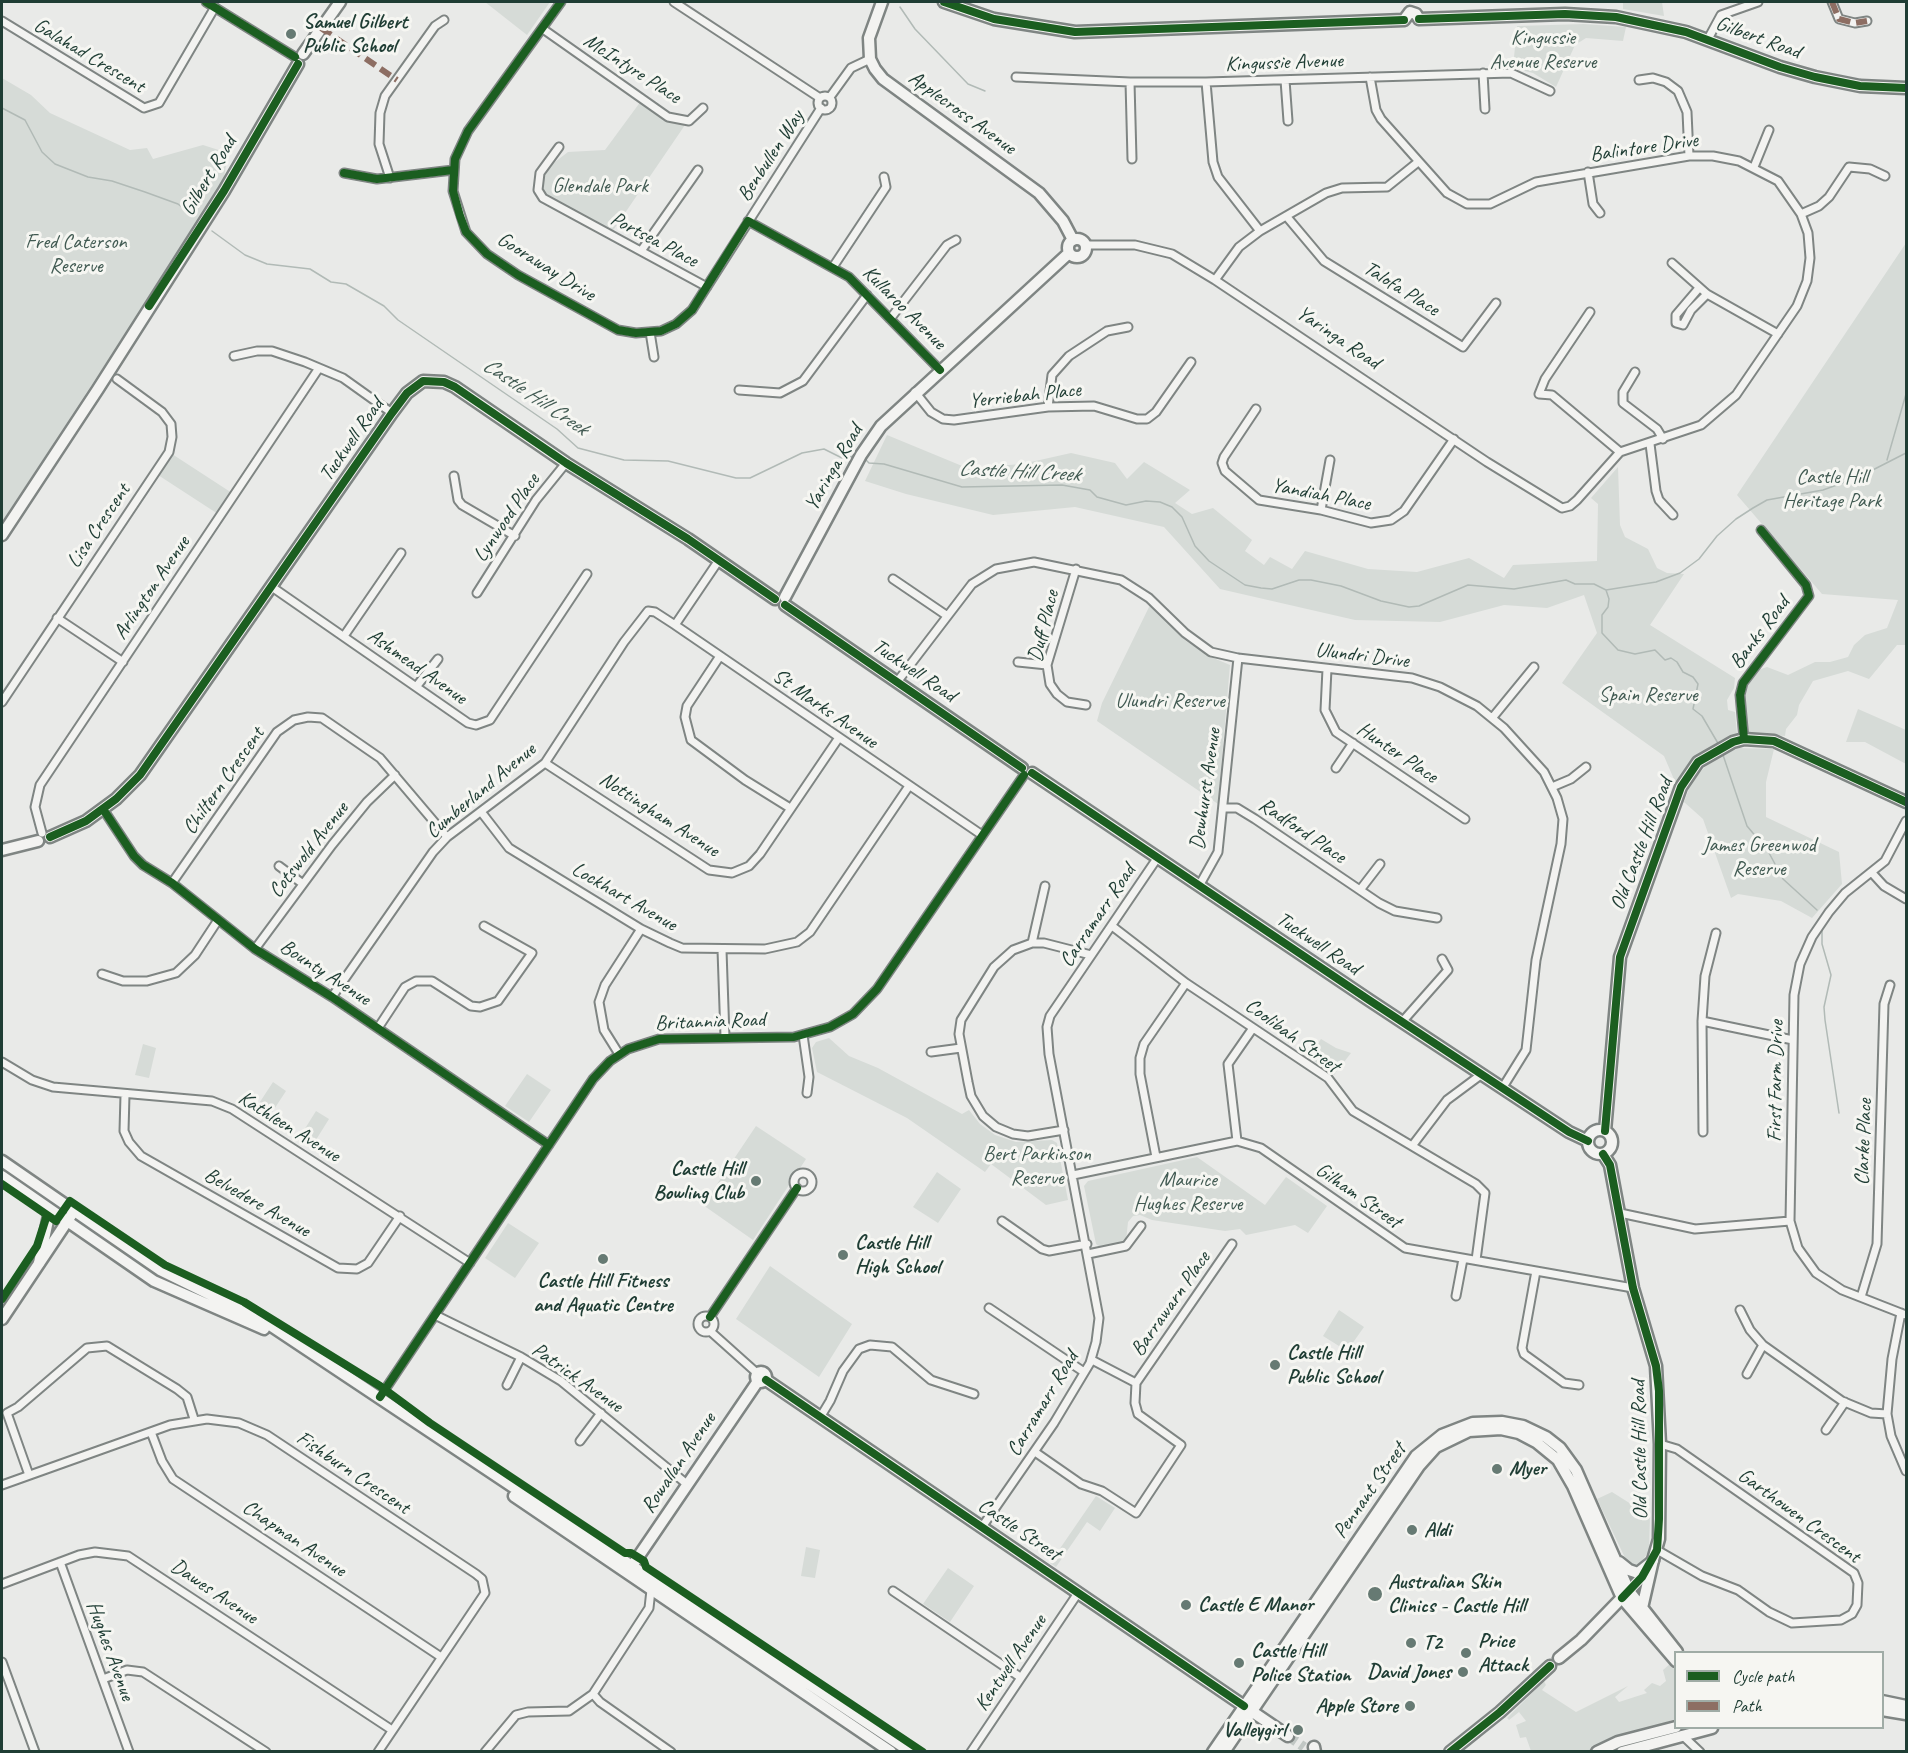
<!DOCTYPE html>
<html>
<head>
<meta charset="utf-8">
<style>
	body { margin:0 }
	#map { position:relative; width:1908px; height:1753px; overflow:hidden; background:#e9eae8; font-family:Caveat,sans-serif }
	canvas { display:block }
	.frame { position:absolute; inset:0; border:3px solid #1f3d34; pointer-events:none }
	.legend { position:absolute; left:1674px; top:1651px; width:210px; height:78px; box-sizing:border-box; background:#f6f6f2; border:2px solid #a0aca6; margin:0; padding:8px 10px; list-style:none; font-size:18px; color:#1f3d34 }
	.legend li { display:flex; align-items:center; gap:12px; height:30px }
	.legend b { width:30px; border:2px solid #a0aca6 }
</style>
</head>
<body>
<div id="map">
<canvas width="1908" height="1753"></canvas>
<div class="frame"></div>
<ul class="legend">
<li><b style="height:8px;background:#1b5e20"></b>Cycle path</li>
<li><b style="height:8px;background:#8d6e63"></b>Path</li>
</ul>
</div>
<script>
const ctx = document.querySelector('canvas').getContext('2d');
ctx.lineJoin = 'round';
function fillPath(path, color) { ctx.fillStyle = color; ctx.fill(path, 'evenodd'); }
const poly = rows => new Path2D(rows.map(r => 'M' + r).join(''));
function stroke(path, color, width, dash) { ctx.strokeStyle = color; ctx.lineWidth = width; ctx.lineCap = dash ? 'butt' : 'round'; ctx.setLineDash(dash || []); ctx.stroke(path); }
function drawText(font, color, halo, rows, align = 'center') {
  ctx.font = font + ' Caveat,sans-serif'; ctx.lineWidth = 6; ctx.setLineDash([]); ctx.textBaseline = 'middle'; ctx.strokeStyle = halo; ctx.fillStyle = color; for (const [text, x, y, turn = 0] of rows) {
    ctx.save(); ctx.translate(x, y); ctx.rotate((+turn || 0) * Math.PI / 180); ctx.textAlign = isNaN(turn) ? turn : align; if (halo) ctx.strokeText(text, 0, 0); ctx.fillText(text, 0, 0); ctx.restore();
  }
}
fillPath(poly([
	[485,2,550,2,527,35],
	[1623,2,1662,2,1664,16,1623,9],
	[1584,24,1626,27,1623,41,1586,38,1575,45,1556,87,1533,73,1513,68,1517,26],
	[2,78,31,95,50,113,130,150,147,148,153,159,203,145,228,153,223,184,2,522],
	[641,101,668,121,685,125,612,232,546,197,541,183,551,165,568,152,605,150],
	[1906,243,1906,645,1897,645,1869,679,1848,671,1813,681,1799,705,1797,715,1786,729,1785,736,1748,733,1745,696,1747,683,1755,671,1767,667,1788,675,1815,662,1830,662,1848,657,1854,645,1865,635,1887,628,1898,600,1822,594,1737,495],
	[887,435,967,468,1022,464,1071,453,1115,463,1127,479,1144,462,1190,490,1175,503,1192,514,1213,508,1252,540,1245,551,1264,565,1270,557,1292,569,1305,551,1368,569,1417,572,1469,558,1504,578,1513,565,1597,561,1598,504,1591,498,1618,467,1620,525,1625,537,1648,549,1657,568,1667,573,1684,574,1650,625,1735,678,1734,688,1727,700,1728,710,1735,712,1737,735,1723,739,1695,757,1676,784,1664,756,1562,683,1597,633,1584,595,1547,608,1504,605,1440,622,1355,620,1220,589,1164,527,1075,507,993,515,906,494,865,481],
	[172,454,232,493,218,514,158,475],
	[1150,605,1186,641,1211,657,1230,665,1218,804,1097,721,1102,703],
	[1858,709,1906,730,1906,764,1865,742,1846,742],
	[1739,748,1774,749,1766,782,1766,817,1839,852,1842,884,1812,918,1781,901,1738,894,1731,898,1703,819,1684,802,1692,781,1705,767,1721,755],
	[829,1038,849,1056,878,1068,962,1114,969,1110,980,1124,995,1135,1016,1142,1052,1140,1057,1143,1068,1200,1046,1205,991,1164,985,1172,907,1118,817,1072,812,1048,816,1042],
	[1321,1039,1336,1048,1351,1053,1334,1075,1309,1057],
	[143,1044,156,1048,149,1078,135,1075],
	[527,1074,551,1090,529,1122,505,1106],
	[273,1082,286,1091,269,1117,256,1108],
	[316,1111,329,1119,314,1143,301,1135],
	[756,1126,806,1159,753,1240,703,1205],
	[1197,1157,1265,1205,1286,1177,1327,1206,1308,1233,1295,1225,1246,1235,1240,1229,1225,1231,1152,1220,1140,1215,1133,1216,1128,1222,1126,1241,1101,1248,1096,1244,1084,1186,1088,1181],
	[937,1172,961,1189,938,1223,913,1207],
	[508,1223,539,1243,515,1278,485,1258],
	[770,1266,852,1324,819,1377,736,1319],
	[1339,1310,1364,1327,1347,1351,1323,1336],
	[1612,1492,1650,1516,1649,1551,1637,1568,1628,1564,1597,1499],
	[1096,1496,1115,1508,1100,1531,1087,1522,1056,1567,1050,1563],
	[806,1547,820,1550,815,1578,801,1576],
	[948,1568,974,1586,950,1622,923,1604],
	[1671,1663,1675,1669,1675,1719,1589,1751,1531,1751,1526,1737,1520,1738,1516,1725,1526,1721,1519,1712,1509,1720,1507,1718,1544,1681,1546,1685,1542,1690,1576,1712,1628,1686,1615,1697,1619,1702,1647,1693,1644,1690,1652,1683,1660,1686,1666,1681,1663,1670]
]), '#d6dbd7');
stroke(poly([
	[900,7,915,29,968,84,985,91],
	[2,108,25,120,42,152,55,164,88,177,112,181,145,192,178,204,193,216],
	[212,231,245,255,267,264,310,269,331,282,346,284,384,306,398,320,557,429,578,448,624,460,668,461,736,478,750,478,802,453,824,449,842,458,856,456],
	[865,459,869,463,884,464,962,487,1062,485,1090,490,1097,497,1126,505,1146,501,1160,502,1172,507,1182,517,1195,546,1209,561,1245,585,1261,588,1272,589,1299,580,1311,580,1341,586,1381,601,1409,607,1419,606,1468,585,1514,589,1566,580,1575,584,1594,584,1606,590,1609,599,1608,607,1602,615,1602,633,1618,650,1635,654,1655,650,1665,660,1671,658,1677,662,1683,672,1693,677,1698,684,1693,709,1702,716,1719,745],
	[1887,460,1906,394],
	[1606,590,1656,582,1680,573,1699,559,1717,536,1736,519,1753,508,1767,500,1823,490,1859,477,1906,453],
	[1722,752,1747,826,1768,851,1783,879,1817,910],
	[1822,928,1822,944,1831,975,1824,1007,1825,1020,1839,1113]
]), '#b1bab6', 1.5);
stroke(poly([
	[1288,1736,1304,1747]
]), '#c1c7c4', 10, [10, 5]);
const street = poly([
	[206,2,295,57],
	[561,2,468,131,455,159,453,191,466,232,487,254,518,275,618,330,636,333,661,331,676,324,692,310,821,108],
	[674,2,820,98],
	[1832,2,1839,19,1855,23,1867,21],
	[2,21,144,108,159,103,215,7],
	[543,29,668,117,689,121,703,108],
	[1708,39,1721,15,1758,2],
	[1483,73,1485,109],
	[1016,77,1130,82,1206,82,1511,73,1550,91],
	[1285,80,1288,121],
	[1639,80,1653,78,1666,82,1678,91,1687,112,1689,156],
	[1130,82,1132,159],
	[1206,82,1213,162,1218,177,1260,231],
	'818 103a7 7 0 1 1 14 0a7 7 0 1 1-14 0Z',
	[830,97,851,68,870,59],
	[559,147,540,173,538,190,543,198,707,287],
	[1754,167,1769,130],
	[1588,172,1593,204,1600,213],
	[344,173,377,179,453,170],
	[390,178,379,144,380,113,385,96,435,26,444,20],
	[1801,214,1819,206,1829,197,1849,167,1870,169,1885,176],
	[1287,217,1324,261,1463,347,1496,303],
	[748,221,849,277,940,370],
	[1086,245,1135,245,1172,254,1215,280,1487,462,1562,508,1570,506,1577,500,1620,452,1701,425,1736,395,1797,306,1807,281,1810,258,1808,233,1801,214,1778,181,1739,161,1713,156,1689,156,1536,182,1490,204,1467,204,1447,193,1381,119,1376,110,1370,77],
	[641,251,698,170],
	[1672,263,1707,294,1778,334],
	[833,267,886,187,884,177],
	[1215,280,1239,247,1260,231,1326,193,1342,188,1387,187,1418,162],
	[1699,288,1676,315,1676,323,1683,325,1691,310,1707,294],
	[1590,312,1545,379,1539,394,1552,395,1620,452],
	[890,319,947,245,956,240],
	[650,332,654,357],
	[234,356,257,351,272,351,305,362,343,378,392,413],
	[1635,372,1623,392,1623,403,1657,429,1663,439],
	[739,390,780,393,803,381,867,295],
	[915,392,931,412,943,419,954,420,1048,407,1094,406,1137,419,1147,419,1156,412,1191,362],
	[1048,407,1052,375,1069,356,1107,331,1128,327],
	[1256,409,1224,457,1222,463,1225,471,1259,500,1321,510,1371,523,1391,520,1404,511,1454,439],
	[1650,444,1656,491,1659,500,1673,515],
	[454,476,458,500,462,505,515,536],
	[1321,510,1330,460],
	[1076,569,1047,665,1050,684,1057,694,1067,702,1086,705],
	[893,579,946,615],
	[272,587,468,723,476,725,490,720,587,574],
	[477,593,536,500,566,463],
	[57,618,123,662],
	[675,625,719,560],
	[344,636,401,553],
	[720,656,687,706,685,717,691,740,745,780,790,808],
	[1018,662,1047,665],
	[1327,669,1325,710,1336,732,1465,819],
	[897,682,972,584,996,569,1034,562,1121,580,1149,598,1185,633,1211,652,1238,658,1412,678,1440,687,1477,706,1504,728,1544,772,1557,798,1563,819,1561,844,1536,960,1526,1050,1503,1087],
	[416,687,438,659],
	[2,702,169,452,172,437,171,424,162,412,117,379],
	[1493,717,1534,667],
	[1744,739,1740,695,1743,683,1809,596,1806,585,1761,530],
	[545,763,709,870,732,873,749,866,760,854,838,739],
	[1336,768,1353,743],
	[1552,787,1571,779,1586,767],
	[1223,808,1237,808,1255,819,1379,903,1395,911,1437,918],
	[103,809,134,856,143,865,172,883,255,949,332,997,549,1145],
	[482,813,509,848,641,929,670,943,682,948,765,949,797,942,810,932,909,786],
	[1906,821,1885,861,1845,893,1829,912,1812,937,1800,964,1794,995,1790,1221,1798,1248,1816,1273,1842,1290,1906,1315],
	[42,833,35,807,40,785,319,368],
	[279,866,303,884],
	[1873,874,1884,886,1906,899],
	[172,883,277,732,294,720,308,717,322,718,380,758,447,837],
	[1199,886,1218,852,1238,658],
	[1360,890,1380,864],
	[1112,926,1186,983,1328,1078,1353,1111,1476,1184,1485,1193,1476,1260],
	[1032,943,1045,886],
	[255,949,332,845,367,802,395,775],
	[722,950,725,1037],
	[102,974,123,981,147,981,176,973,195,955,218,920],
	[332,997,433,852,447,837,545,763,624,642,648,611,655,612,675,625,982,835],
	[1702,1021,1793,1040],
	[1402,1022,1448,970,1442,959],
	[378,1028,405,987,416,981,432,981,471,1006,480,1007,498,1001,532,953,484,926],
	[803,1035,809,1077,807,1093],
	[931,1052,961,1048],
	[619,1054,604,1030,599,1002,605,985,641,929],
	[2,1062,32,1080,53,1087,212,1101,232,1109,470,1263],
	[125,1095,124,1131,129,1142,141,1156,338,1268,357,1269,368,1263,400,1216],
	[1064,1130,1028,1136,1013,1134,996,1127,983,1116,971,1096,968,1082,959,1034,961,1020,994,967,1013,950,1032,943,1044,943,1091,955],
	[1703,1132,1702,1021,1705,976,1716,933],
	[1237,1141,1228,1064,1253,1028],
	[1412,1146,1447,1100,1482,1074],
	[1156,1157,1140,1074,1140,1058,1144,1044,1186,983],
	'794 1182a9 9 0 1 1 18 0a9 9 0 1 1-18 0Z',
	[1073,1175,1237,1141,1261,1148,1405,1248,1633,1288],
	[1620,1213,1695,1229,1790,1221],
	[1002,1221,1042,1249,1049,1251,1087,1244],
	[1088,1254,1126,1246,1141,1226],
	[1536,1271,1522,1348,1524,1354,1564,1383,1579,1385],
	[1456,1296,1463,1259],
	[1861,1297,1877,1244,1884,1004,1890,985],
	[989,1308,1084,1372],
	[1740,1310,1750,1330,1763,1345,1842,1401,1871,1413,1887,1414],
	[1901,1313,1892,1359,1887,1414,1891,1436,1906,1471],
	[435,1315,521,1357,561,1381,688,1485],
	'698 1324a8 8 0 1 1 16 0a8 8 0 1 1-16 0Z',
	[710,1317,797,1188],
	[710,1331,758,1374],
	[1092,1360,1136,1383],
	[1747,1374,1763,1345],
	[507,1385,521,1357],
	[380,1397,593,1079,610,1061,628,1049,659,1039,794,1037,830,1027,853,1014,877,989,1024,775],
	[821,1416,830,1401,843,1371,859,1349,870,1345,892,1347,931,1380,974,1394],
	[1826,1430,1845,1402],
	[151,1432,162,1461,173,1479,441,1657],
	[580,1441,601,1413],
	[1035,1452,1081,1484,1102,1491,1136,1513,1181,1445,1138,1414,1135,1403,1136,1383,1232,1244],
	[29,1475,7,1413,18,1407,87,1348,107,1346,177,1389,187,1397,194,1419],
	[2,1485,170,1425,207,1419,239,1423,267,1435,476,1574,482,1579,485,1593,378,1752],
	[982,1527,1054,1423,1090,1363,1096,1342,1099,1318,1049,1054,1047,1027,1050,1016,1158,857],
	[1657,1550,1702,1576,1738,1590,1769,1612,1792,1623,1841,1620,1852,1614,1857,1605,1858,1583,1854,1573,1677,1449,1660,1444],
	[60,1562,129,1752],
	[2,1584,79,1555,95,1552,128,1556,392,1730],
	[651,1590,649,1608,593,1694,600,1702,671,1752],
	[893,1591,1020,1677],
	[2,1662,35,1752],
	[103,1679,127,1670,143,1672,266,1752],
	[1682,1735,1700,1752],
	[485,1752,516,1715,528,1712,569,1711,593,1694],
	[971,1752,1078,1593]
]);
const secondary = poly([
	[882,2,869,38,870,59,875,69,883,79,1039,193,1063,221,1073,240],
	[944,2,994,19,1075,32,1404,20],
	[1419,19,1565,14,1616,17,1686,32,1780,67,1815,77,1860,86,1906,88],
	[1404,20,1410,12,1416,14,1419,19],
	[303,54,340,2],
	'1068 248a9 9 0 1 1 18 0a9 9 0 1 1-18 0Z',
	[2,535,98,389,224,191,298,64],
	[785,597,861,455,881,426,1069,253],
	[785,605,1022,768],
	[1032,773,1369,1000,1569,1132,1588,1141],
	[50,837,86,821,116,799,140,775,392,413,407,393,423,381,444,382,455,387,566,463,688,539,775,599],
	[2,850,38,841],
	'1588 1142a12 12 0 1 1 24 0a12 12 0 1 1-24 0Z',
	[1605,1131,1620,957,1681,787,1698,762,1733,742,1744,739,1774,741,1906,802],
	[2,1319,74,1211],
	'756 1377a5 5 0 1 1 10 0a5 5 0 1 1-10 0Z',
	[766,1380,1288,1736],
	[632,1566,758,1381],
	[1559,1658,1581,1640,1642,1577,1653,1560,1659,1539,1660,1444,1656,1366,1633,1288,1610,1165,1603,1154],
	[1314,1747,1315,1752],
	[1450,1752,1500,1712,1550,1666]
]);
const primary = poly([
	[2,1161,160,1270,264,1321,911,1752],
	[2,1176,154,1281,264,1329],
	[39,1263,50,1211],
	[514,1496,891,1752],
	[1619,1562,1629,1570,1638,1573,1653,1561],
	[1642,1608,1653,1560],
	[1882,1701,1906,1706],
	[1882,1710,1906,1714],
	[1213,1752,1416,1456,1442,1435,1473,1423,1502,1422,1523,1426,1546,1437,1560,1448,1576,1470,1629,1591,1677,1652],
	[1224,1752,1419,1466,1436,1447,1469,1431,1501,1429,1519,1433,1536,1442,1558,1460,1573,1486,1622,1598,1676,1661],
	[1597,1752,1618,1742,1676,1727],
	[1622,1752,1712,1728]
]);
stroke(street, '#7f8583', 11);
stroke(secondary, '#7f8583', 15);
stroke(primary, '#7f8583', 15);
stroke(street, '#f3f3f1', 7);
stroke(secondary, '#f3f3f1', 10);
stroke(primary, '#f3f3f1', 10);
stroke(poly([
	[1832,2,1839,19,1855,23,1867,21],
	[321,28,397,80]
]), '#8d6e63', 6, [12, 6]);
stroke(poly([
	[206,2,295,57],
	[561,2,468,131,455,159,453,191,460,216,466,232,487,254,518,275,618,330,636,333,661,331,676,324,692,310,748,221,849,277,940,370],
	[944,2,994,19,1075,32,1404,20],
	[1419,19,1565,14,1616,17,1686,32,1780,67,1815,77,1860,86,1906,88],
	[344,173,377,179,453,170],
	[149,306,224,191,298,64],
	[785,605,1022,768],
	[1744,739,1740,695,1743,683,1809,596,1806,585,1761,530],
	[1032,773,1369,1000,1569,1132,1588,1141],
	[103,809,134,856,143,865,172,883,255,949,332,997,549,1145],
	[50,837,86,821,116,799,140,775,392,413,407,393,423,381,444,382,455,387,566,463,688,539,775,599],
	[1605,1131,1620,957,1681,787,1698,762,1733,742,1744,739,1774,741,1906,802],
	[1603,1154,1610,1165,1633,1288,1656,1366,1659,1391,1659,1519,1657,1550,1642,1577,1622,1598],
	[2,1184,56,1221,70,1201,165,1265,244,1302,380,1386,430,1423,625,1553,631,1553,644,1561,646,1567,923,1752],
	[2,1299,37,1246,47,1215],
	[710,1317,797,1188],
	[766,1380,1244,1706],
	[380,1397,593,1079,610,1061,628,1049,659,1039,794,1037,830,1027,853,1014,877,989,1024,775],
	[1450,1752,1500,1712,1550,1666]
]), '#1b5e20', 8);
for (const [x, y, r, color] of [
	[291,34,6,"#667a73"],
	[756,1181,6,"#667a73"],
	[843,1255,6,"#667a73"],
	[603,1259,6,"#667a73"],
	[1275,1365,6,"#667a73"],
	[1497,1469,6,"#667a73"],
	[1412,1530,6,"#667a73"],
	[1375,1594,8,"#667a73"],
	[1186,1605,6,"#667a73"],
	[1411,1643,6,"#667a73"],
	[1466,1653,6,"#667a73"],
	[1239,1663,6,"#667a73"],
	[1463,1672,6,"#667a73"],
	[1410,1706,6,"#667a73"],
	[1298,1730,6,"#667a73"]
]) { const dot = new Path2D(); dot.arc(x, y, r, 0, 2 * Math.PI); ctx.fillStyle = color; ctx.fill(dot); stroke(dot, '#f6f6f2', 2); }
drawText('bold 21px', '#1f3d34', '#f6f6f2', [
	["Samuel Gilbert",303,22],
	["Public School",303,46],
	["Castle Hill",744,1169,"right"],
	["Bowling Club",744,1193,"right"],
	["Castle Hill",855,1243],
	["High School",855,1267],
	["Castle Hill Fitness",603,1281,"center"],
	["and Aquatic Centre",603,1305,"center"],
	["Castle Hill",1287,1353],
	["Public School",1287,1377],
	["Myer",1509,1469],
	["Aldi",1424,1530],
	["Australian Skin",1388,1582],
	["Clinics - Castle Hill",1388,1606],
	["Castle E Manor",1198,1605],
	["Price",1478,1641],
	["Attack",1478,1665],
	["T2",1423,1643],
	["Castle Hill",1251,1651],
	["Police Station",1251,1675],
	["David Jones",1451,1672,"right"],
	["Apple Store",1398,1706,"right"],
	["Valleygirl",1286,1730,"right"]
], 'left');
drawText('21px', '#415a52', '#f6f6f2', [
	["Kingussie",1543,38],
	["Avenue Reserve",1543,62],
	["Glendale Park",600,186],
	["Fred Caterson",76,242],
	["Reserve",76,266],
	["Castle Hill",1832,477],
	["Heritage Park",1832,501],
	["Spain Reserve",1648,695],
	["Ulundri Reserve",1170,701],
	["James Greenwod",1759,845],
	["Reserve",1759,869],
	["Bert Parkinson",1037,1154],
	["Reserve",1037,1178],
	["Maurice",1188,1180],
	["Hughes Reserve",1188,1204]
]);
drawText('21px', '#1f3d34', '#f6f6f2', [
	["Gilbert Road",1758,38,20],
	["Galahad Crescent",89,56,31],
	["Kingussie Avenue",1284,63,-2],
	["McIntyre Place",632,69,33],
	["Applecross Avenue",962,113,36],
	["Balintore Drive",1644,148,-8],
	["Benbullen Way",771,156,-57],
	["Gilbert Road",209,176,-59],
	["Portsea Place",654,240,28],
	["Gooraway Drive",546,267,32],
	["Talofa Place",1401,289,32],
	["Kullaroo Avenue",904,308,45],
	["Yaringa Road",1338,338,34],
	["Yerriebah Place",1025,396,-6],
	["Tuckwell Road",352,440,-55],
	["Yaringa Road",834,468,-60],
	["Yandiah Place",1321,495,11],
	["Lynwood Place",507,518,-56],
	["Lisa Crescent",99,526,-56],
	["Arlington Avenue",152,588,-56],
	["Duff Place",1044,626,-76],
	["Banks Road",1760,633,-53],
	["Ulundri Drive",1362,656,7],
	["Ashmead Avenue",417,667,35],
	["Tuckwell Road",914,671,34],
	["St Marks Avenue",825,709,35],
	["Hunter Place",1397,753,34],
	["Chiltern Crescent",224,781,-55],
	["Dewhurst Avenue",1206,789,-82],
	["Cumberland Avenue",481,791,-40],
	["Nottingham Avenue",659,815,33],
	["Radford Place",1302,831,34],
	["Old Castle Hill Road",1642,844,-69],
	["Cotswold Avenue",309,850,-52],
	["Lockhart Avenue",624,897,30],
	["Carramarr Road",1098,916,-56],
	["Tuckwell Road",1318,944,34],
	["Bounty Avenue",325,973,33],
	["Britannia Road",710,1022,-2],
	["Coolibah Street",1292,1036,36],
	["First Farm Drive",1776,1081,-89],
	["Kathleen Avenue",289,1127,32],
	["Clarke Place",1864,1142,-88],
	["Gilham Street",1358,1196,35],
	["Belvedere Avenue",257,1203,30],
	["Barrawarn Place",1171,1304,-55],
	["Patrick Avenue",577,1378,35],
	["Carramarr Road",1043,1404,-59],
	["Old Castle Hill Road",1640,1450,-91],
	["Rowallan Avenue",679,1463,-56],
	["Fishburn Crescent",353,1473,34],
	["Pennant Street",1370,1491,-55],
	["Garthowen Crescent",1799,1516,36],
	["Castle Street",1019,1530,34],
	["Chapman Avenue",294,1539,34],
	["Dawes Avenue",214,1592,34],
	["Hughes Avenue",110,1651,70],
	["Kentwell Avenue",1011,1663,-56]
]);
drawText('italic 22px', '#445c54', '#f6f6f2', [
	["Castle Hill Creek",535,397,34],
	["Castle Hill Creek",1019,472,3]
]);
</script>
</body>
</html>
